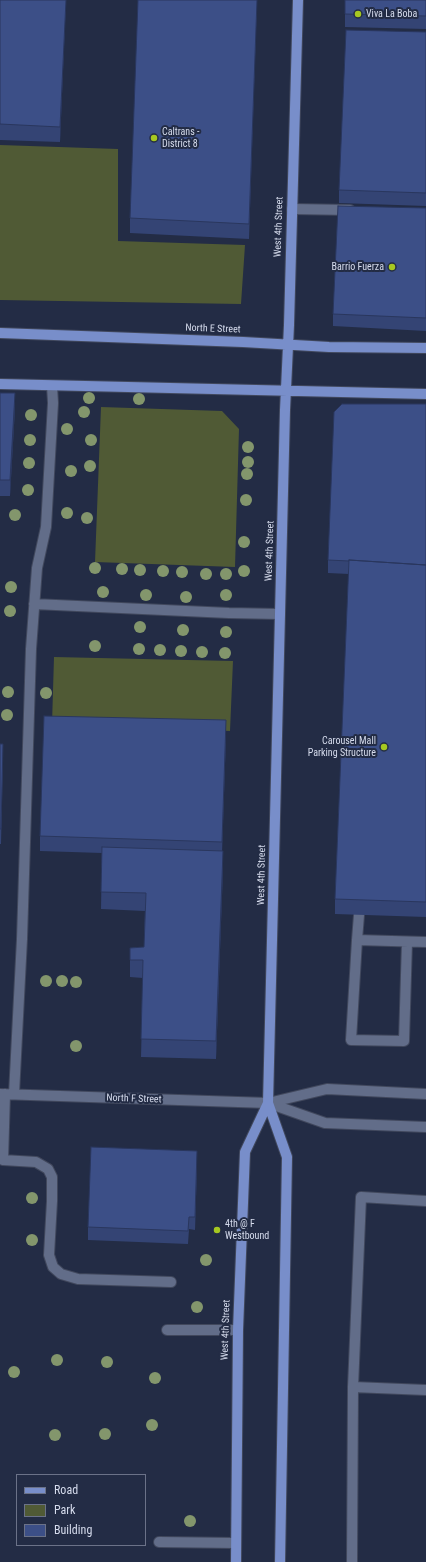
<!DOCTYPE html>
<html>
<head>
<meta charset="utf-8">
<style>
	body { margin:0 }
	#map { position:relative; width:426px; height:1562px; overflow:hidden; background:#232c45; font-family:"Roboto Condensed",sans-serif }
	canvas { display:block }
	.legend { position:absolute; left:16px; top:1474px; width:130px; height:72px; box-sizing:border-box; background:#232c45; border:1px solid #6b7288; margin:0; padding:5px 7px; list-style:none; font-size:12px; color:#d6dced }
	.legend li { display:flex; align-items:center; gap:8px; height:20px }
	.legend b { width:20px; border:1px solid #6b7288 }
</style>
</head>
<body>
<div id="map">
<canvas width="426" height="1562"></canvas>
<ul class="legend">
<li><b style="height:5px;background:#788eca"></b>Road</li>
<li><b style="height:11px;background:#505a35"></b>Park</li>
<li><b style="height:11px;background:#3c4f87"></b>Building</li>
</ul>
</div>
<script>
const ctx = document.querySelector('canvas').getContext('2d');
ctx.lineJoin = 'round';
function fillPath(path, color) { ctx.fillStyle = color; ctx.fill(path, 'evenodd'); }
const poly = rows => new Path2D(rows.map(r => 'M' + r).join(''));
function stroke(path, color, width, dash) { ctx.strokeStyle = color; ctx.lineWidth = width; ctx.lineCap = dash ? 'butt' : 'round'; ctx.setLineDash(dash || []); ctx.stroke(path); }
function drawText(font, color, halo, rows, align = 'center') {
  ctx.font = font + ' "Roboto Condensed",sans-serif'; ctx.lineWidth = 4; ctx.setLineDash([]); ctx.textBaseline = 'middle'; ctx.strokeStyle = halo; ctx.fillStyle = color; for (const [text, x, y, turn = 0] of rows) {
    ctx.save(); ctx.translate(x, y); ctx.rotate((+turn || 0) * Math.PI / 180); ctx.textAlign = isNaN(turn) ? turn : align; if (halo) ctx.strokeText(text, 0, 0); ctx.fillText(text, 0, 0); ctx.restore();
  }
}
fillPath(poly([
	[0,145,118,149,118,241,245,245,241,304,0,300],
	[101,407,222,411,239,429,235,567,95,562],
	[54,657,233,661,230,731,52,724]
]), '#505a35');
const minor = poly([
	[292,209,350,210],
	[34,604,229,613,280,614],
	[357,940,359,915],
	[407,942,404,1041,351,1040,357,940,426,942],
	[0,1094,268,1103,327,1089,426,1094],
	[5,1094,3,1160,36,1162,48,1169,52,1177,52,1201,49,1255,53,1267,61,1274,78,1279,171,1282],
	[14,1094,22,939,31,649,37,568,46,527,53,403,52,386],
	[268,1103,325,1123,426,1127],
	[426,1201,361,1197,353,1387,426,1390],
	[167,1330,238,1330],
	[159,1542,236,1543],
	[352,1562,353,1387]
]);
const major = poly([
	[0,333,243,342,329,347,426,348],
	[0,384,426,394],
	[236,1562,238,1330,245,1152,268,1103],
	[280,1562,287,1157,268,1103,285,410,289,325,298,0]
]);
stroke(minor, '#41485d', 12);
stroke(major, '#41485d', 12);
stroke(minor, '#626d89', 10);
stroke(major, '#788eca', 10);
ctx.fillStyle = '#83966c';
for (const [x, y] of [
	[89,398],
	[139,399],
	[84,412],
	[31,415],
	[67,429],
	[30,440],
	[91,440],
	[248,447],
	[248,462],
	[29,463],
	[90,466],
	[71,471],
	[247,474],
	[28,490],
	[246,500],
	[67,513],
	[15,515],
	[87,518],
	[244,542],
	[95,568],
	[122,569],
	[140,570],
	[163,571],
	[244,571],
	[182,572],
	[206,574],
	[226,574],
	[11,587],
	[103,592],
	[146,595],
	[226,595],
	[186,597],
	[10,611],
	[140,627],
	[183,630],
	[226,632],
	[95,646],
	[139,649],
	[160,650],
	[181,651],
	[202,652],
	[225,653],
	[8,692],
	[46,693],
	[7,715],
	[46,981],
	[62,981],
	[76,982],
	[76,1046],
	[32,1198],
	[32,1240],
	[206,1260],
	[197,1307],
	[57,1360],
	[107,1362],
	[14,1372],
	[155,1378],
	[152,1425],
	[105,1434],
	[55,1435],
	[190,1521]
]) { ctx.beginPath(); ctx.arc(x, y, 6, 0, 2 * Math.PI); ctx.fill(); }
fillPath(poly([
	[0,0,66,0,60,142,0,140],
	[257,0,249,239,130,233,130,218],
	[426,0,426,29,345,27,345,14],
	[426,32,426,206,339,203,339,190],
	[426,208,426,331,333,326,333,314],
	[0,393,15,408,10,496,0,496],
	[426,404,426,917,335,914,335,899,349,574,328,573,328,560],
	[226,735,222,851,223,869,216,1059,141,1057,143,978,130,977,130,948,144,947,145,911,101,909,102,853,40,851,40,836],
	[0,744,3,759,1,844,0,844],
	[197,1164,195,1230,189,1229,188,1244,88,1240,88,1227]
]), '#344474');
fillPath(poly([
	[66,0,60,142,60,127],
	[15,393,15,408,10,496,10,480],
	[226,720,226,735,222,857,222,842],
	[223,851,223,869,216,1059,216,1041],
	[197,1151,197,1164,195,1230,195,1217]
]), '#2a375e');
const building = poly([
	[0,0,66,0,60,127,0,124,0,0],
	[138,0,257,0,249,224,130,218,138,0],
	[345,0,426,0,426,16,345,14,345,0],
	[346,30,426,32,426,193,339,190,346,30],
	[338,206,426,208,426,318,333,314,338,206],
	[0,393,15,393,10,480,0,480,0,393],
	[342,404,426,404,426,565,349,560,349,561,328,560,334,412,342,404],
	[349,560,426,565,426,902,335,899,349,560],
	[44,716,226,720,222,842,40,836,44,716],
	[0,744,3,744,1,829,0,829,0,744],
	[102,847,223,851,216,1041,141,1039,143,960,130,960,130,948,144,947,146,893,101,892,102,847],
	[91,1147,197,1151,195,1217,189,1217,188,1231,88,1227,91,1147]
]);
fillPath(building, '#3c4f87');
stroke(building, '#2a375e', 1);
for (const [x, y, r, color] of [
	[358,14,4,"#a6c821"],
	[154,138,4,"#a6c821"],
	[392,267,4,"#a6c821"],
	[384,747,4,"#a6c821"],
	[217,1230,4,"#a6c821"]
]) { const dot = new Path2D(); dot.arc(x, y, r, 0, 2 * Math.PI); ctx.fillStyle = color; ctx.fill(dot); stroke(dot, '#232c45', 1.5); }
drawText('10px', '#d6dced', '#232c45', [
	["Viva La Boba",366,14],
	["Caltrans -",162,132],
	["District 8",162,144],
	["Barrio Fuerza",384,267,"right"],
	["Carousel Mall",376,741,"right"],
	["Parking Structure",376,753,"right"],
	["4th @ F",225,1224],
	["Westbound",225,1236]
], 'left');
drawText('10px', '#d6dced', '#232c45', [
	["West 4th Street",279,227,-88],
	["North E Street",213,329,2],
	["West 4th Street",270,551,-88],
	["West 4th Street",262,875,-89],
	["North F Street",134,1099,2],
	["West 4th Street",226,1330,-88]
]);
</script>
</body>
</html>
